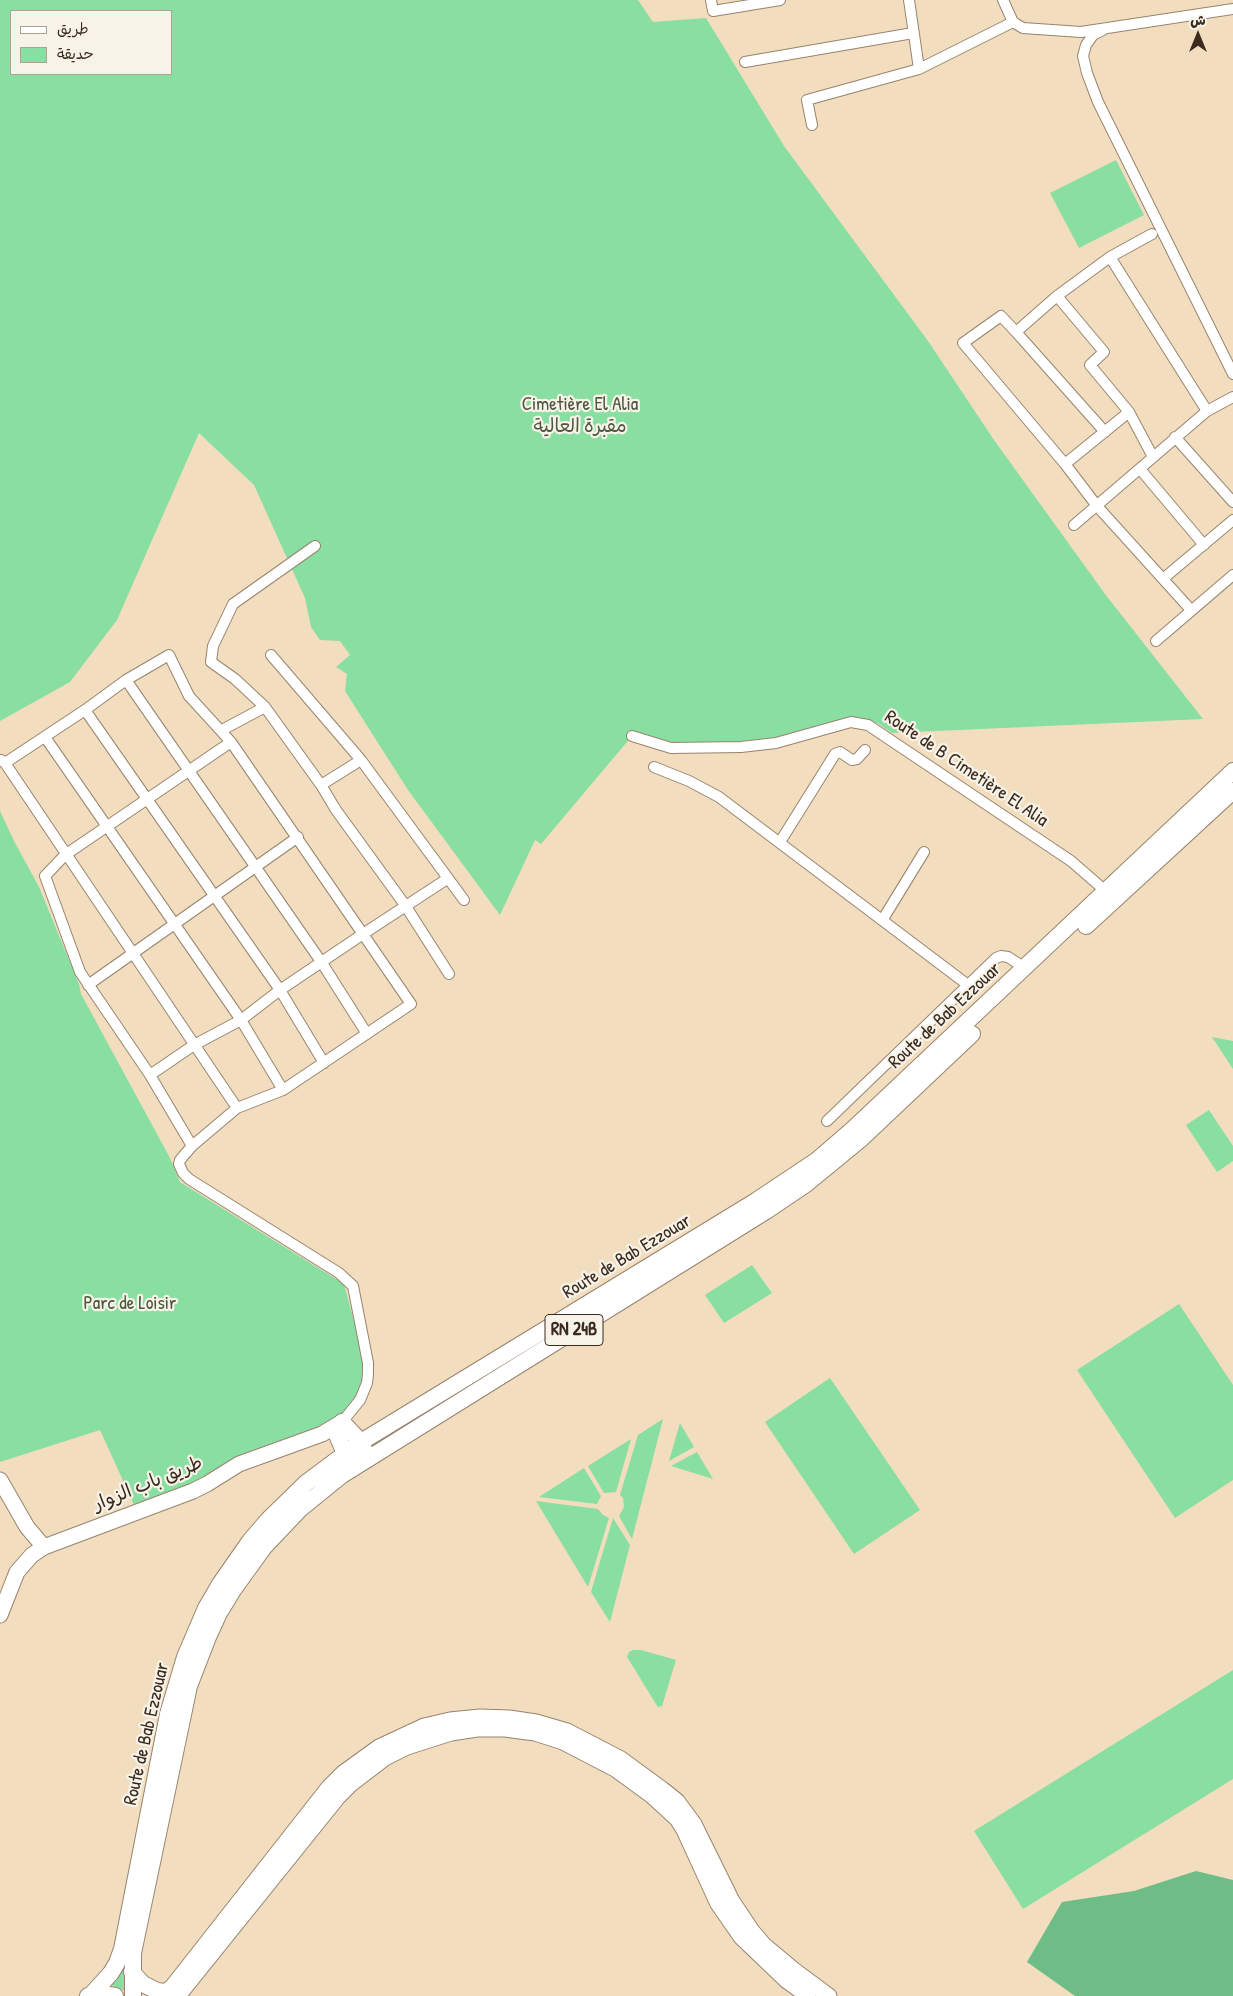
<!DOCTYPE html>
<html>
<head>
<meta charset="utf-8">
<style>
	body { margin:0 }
	#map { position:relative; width:1233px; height:1996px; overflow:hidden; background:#f3ddbf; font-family:"Patrick Hand","Playpen Sans Arabic",sans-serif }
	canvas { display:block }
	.legend { position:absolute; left:10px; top:10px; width:162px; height:65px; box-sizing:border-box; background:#f7f3e8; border:1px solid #aca397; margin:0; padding:6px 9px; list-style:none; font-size:15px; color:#3b2a1e }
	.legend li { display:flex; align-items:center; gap:10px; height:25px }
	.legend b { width:25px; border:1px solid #aca397 }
	.north { position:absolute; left:1173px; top:10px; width:50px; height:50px; -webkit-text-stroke:4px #f7f3e8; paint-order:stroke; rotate:0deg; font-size:14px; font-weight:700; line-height:20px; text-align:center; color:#3b2a1e }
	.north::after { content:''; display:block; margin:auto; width:18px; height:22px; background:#3b2a1e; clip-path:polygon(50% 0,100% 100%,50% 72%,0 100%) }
</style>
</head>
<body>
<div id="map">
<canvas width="1233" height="1996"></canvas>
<ul class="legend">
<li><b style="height:6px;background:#fff"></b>طريق</li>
<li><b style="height:14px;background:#89dea1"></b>حديقة</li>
</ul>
<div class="north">ش</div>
</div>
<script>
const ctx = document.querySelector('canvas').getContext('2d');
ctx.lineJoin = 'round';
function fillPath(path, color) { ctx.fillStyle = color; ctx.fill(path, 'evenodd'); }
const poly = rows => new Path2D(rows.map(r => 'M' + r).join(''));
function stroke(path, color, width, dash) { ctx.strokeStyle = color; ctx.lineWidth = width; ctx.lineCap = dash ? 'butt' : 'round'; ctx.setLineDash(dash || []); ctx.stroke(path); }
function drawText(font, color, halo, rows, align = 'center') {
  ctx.font = font + ' "Patrick Hand","Playpen Sans Arabic",sans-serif'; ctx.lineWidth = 4.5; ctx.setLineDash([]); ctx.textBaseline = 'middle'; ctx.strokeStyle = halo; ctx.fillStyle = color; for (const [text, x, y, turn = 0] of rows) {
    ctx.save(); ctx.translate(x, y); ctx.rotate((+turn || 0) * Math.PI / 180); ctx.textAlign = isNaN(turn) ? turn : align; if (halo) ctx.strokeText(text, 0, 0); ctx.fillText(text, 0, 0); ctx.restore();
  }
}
fillPath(poly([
	[0,0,638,0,653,22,706,18,784,146,928,341,994,440,1105,594,1203,719,892,733,879,724,868,720,766,744,665,744,632,736,541,844,535,840,500,915,408,790,345,691,347,674,336,667,350,655,340,641,320,640,311,627,305,598,254,485,199,433,117,620,70,682,0,721],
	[11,11,171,11,171,74,11,74],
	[1116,160,1144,215,1079,248,1050,193],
	[0,811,14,841,39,887,79,984,81,994,170,1158,180,1182,344,1284,365,1362,365,1385,342,1418,225,1463,220,1477,135,1507,100,1430,0,1462],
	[1212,1037,1233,1041,1233,1069],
	[1209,1110,1233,1146,1233,1161,1217,1172,1186,1125],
	[752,1265,772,1293,724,1323,705,1295],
	[1179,1304,1233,1385,1233,1480,1175,1518,1077,1370],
	[830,1378,920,1510,854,1554,765,1422],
	[663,1419,632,1539,619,1516,624,1507,623,1498,620,1495,638,1435],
	[680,1423,694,1447,669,1461],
	[631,1439,616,1492,604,1493,588,1466],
	[697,1452,713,1479,671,1466],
	[584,1468,601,1496,597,1504,539,1497],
	[536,1501,598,1509,603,1515,609,1518,588,1587],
	[613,1518,630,1545,610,1622,591,1592],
	[633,1650,641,1650,676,1660,662,1706,658,1707,656,1704,627,1657,629,1652],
	[1233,1670,1233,1779,1023,1909,974,1831],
	[125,1960,130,1993,109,1984]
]), '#89dea1');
fillPath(poly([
	[1196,1871,1233,1880,1233,1996,1075,1996,1027,1962,1062,1902,1134,1891]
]), '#6ebd87');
const street = poly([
	[711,0,713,11,780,0],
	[909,0,919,69],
	[1003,0,1013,22,1023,28,1081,32,1233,9],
	[1103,30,1093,35,1086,45,1083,56,1087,73,1098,102,1233,374],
	[745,62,913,33],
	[812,125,807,100,919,69,1013,22],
	[1110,257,1207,411],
	[1057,296,1104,352,1090,365,1129,412,1065,464],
	[1016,332,1105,432],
	[963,343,1001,316,1016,332,1057,296,1110,257,1152,234],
	[965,343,963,343,1065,464,1097,506,1191,610],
	[1129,412,1153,457],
	[1175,437,1233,502],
	[1140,469,1204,545],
	[1074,525,1207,411,1233,397],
	[315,546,233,604,213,646,211,662,235,679,265,707,321,785,336,810,405,905,449,974],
	[1164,578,1233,520],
	[1156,641,1233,575],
	[271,655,361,760,464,900],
	[126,680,322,963,367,1034],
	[85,710,280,990,324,1063],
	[222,730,265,707],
	[632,736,671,748,741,747,776,743,851,722,868,725,1071,861,1109,894],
	[45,737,241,1020,283,1090],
	[1,760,5,763,237,1108],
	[5,763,85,710,126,680,169,655,189,696,231,742,411,1004,283,1090,237,1108,192,1146,180,1160,179,1164,183,1173,189,1179,339,1273,353,1286,368,1363,368,1374,367,1383,360,1400,342,1422],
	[654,767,689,781,719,797,968,985],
	[321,785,361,760],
	[780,842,835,754,840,752,852,760,857,759,865,750],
	[883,919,924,852],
	[88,985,298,837],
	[150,1075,194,1045,241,1020,280,990,363,934,447,879],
	[827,1121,996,958,1001,956,1008,957,1025,968],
	[192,1146,150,1075,80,972,45,876,65,855,231,742]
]);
const secondary = poly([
	[0,1480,27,1527,44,1547],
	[0,1615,17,1572,32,1555,44,1547,193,1491,207,1484,239,1464,322,1434,342,1422],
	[160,1996,172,1987,329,1787,343,1773,379,1747,424,1726,450,1720,480,1717,509,1718,536,1722,567,1731,621,1759,662,1789,677,1801,694,1824,732,1901,752,1931,764,1945,794,1970,829,1996],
	[178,1996,338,1797,351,1784,385,1758,407,1747,451,1733,477,1729,505,1729,535,1733,563,1742,615,1769,652,1796,677,1819,684,1830,718,1904,741,1937,787,1981,808,1996]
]);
const primary = poly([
	[1086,926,1233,791],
	[342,1422,361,1442,365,1452],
	[334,1428,343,1449,353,1461],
	[132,1972,143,1984,157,1991,165,1992],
	[91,1995,111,1973,117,1963,122,1949,168,1714,185,1657,206,1608,220,1584,250,1541,268,1520,306,1483,361,1442,756,1201,816,1161,852,1130,1233,771],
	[88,1996,103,1994,115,1996],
	[133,1996,133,1953,189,1686,208,1637,219,1613,233,1590,264,1547,300,1509,342,1475,766,1211,806,1184,862,1138,972,1034]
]);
stroke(street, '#97846e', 12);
stroke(secondary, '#97846e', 17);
stroke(primary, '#97846e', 18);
stroke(street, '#fff', 10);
stroke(secondary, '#fff', 15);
stroke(primary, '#fff', 16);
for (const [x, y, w] of [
	[574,1330,58]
]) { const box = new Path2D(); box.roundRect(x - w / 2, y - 15.5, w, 31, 4); ctx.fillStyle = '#f7f3e8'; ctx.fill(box); stroke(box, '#3b2a1e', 1); }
drawText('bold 18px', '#3b2a1e', null, [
	["RN 24B",574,1330]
]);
drawText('19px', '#4e573f', '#f7f3e8', [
	["Cimetière El Alia",580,405],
	["مقبرة العالية",580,427],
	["Parc de Loisir",130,1304]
]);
drawText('19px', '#3b2a1e', '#f7f3e8', [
	["Route de B Cimetière El Alia",966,769,34],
	["Route de Bab Ezzouar",945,1016,-43],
	["Route de Bab Ezzouar",627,1257,-31],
	["طريق باب الزوار",148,1484,-22],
	["Route de Bab Ezzouar",147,1734,-77]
]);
</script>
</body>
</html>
